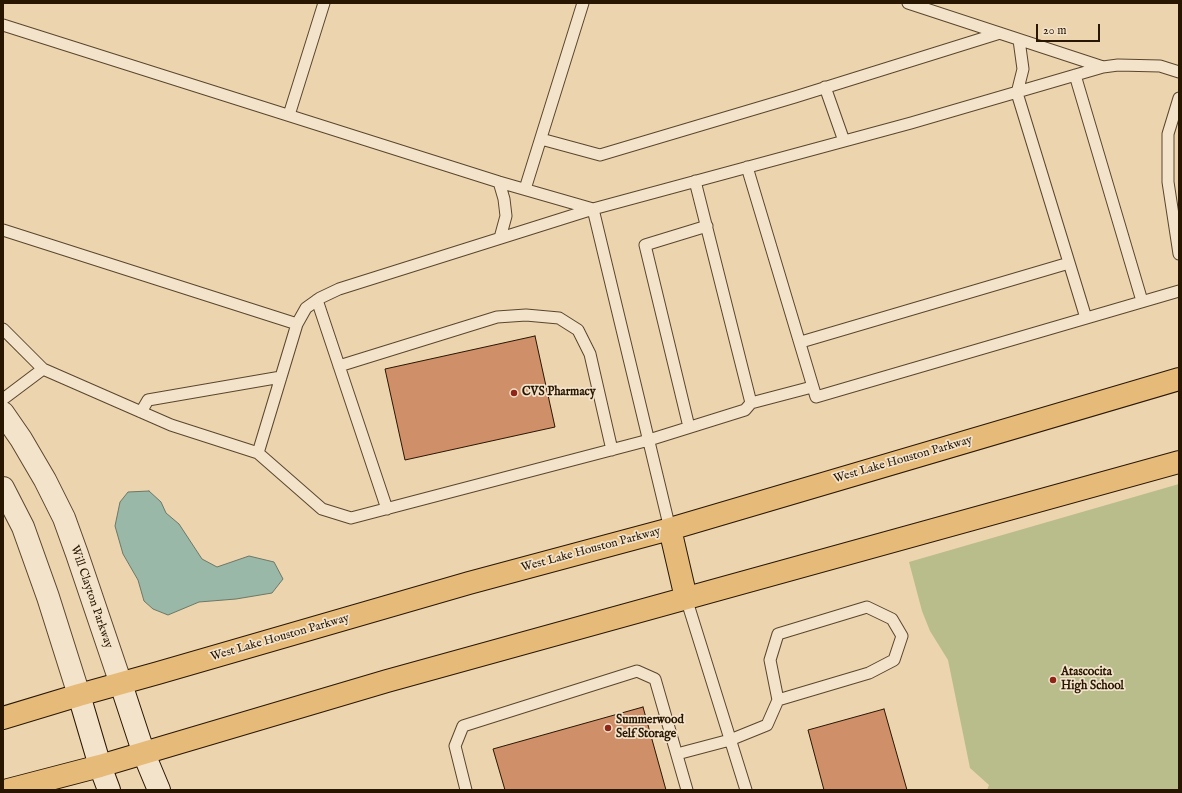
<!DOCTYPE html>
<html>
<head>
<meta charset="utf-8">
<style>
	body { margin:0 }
	#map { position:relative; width:1182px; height:793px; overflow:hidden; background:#ecd4af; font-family:"IM FELL English",serif }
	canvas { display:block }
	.frame { position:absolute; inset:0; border:4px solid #281600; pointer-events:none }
	.scale { position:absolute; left:1036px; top:24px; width:64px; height:18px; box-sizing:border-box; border:2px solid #281600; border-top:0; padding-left:5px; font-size:12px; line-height:14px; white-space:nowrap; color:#281600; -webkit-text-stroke:3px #f3e3cb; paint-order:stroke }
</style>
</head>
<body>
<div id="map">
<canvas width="1182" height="793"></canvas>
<div class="frame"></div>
<div class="scale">20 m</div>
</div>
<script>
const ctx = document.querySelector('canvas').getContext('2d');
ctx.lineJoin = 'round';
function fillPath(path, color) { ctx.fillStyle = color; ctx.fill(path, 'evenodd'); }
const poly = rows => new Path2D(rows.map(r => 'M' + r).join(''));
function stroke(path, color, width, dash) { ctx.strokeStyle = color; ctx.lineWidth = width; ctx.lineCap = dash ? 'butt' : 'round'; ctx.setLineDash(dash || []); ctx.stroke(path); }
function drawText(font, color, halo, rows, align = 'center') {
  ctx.font = font + ' "IM FELL English",serif'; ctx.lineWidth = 3.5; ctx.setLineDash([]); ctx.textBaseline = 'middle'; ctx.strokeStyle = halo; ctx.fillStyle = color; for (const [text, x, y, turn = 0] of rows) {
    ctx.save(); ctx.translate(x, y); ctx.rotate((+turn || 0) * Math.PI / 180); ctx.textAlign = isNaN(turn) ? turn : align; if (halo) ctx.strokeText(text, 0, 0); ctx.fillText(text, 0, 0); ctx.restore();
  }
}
fillPath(poly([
	[1179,484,1179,790,987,790,989,785,970,768,948,660,930,631,922,611,909,562]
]), '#b8bd8b');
const water = poly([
	[149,491,161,502,166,513,179,524,202,559,217,567,249,556,274,562,283,579,272,593,236,599,199,602,168,615,153,609,144,601,138,580,123,554,115,526,120,502,128,492,149,491]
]);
fillPath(water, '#99b8a8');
stroke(water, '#6c7765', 1);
const building = poly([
	[535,336,555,427,405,460,385,369,535,336],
	[643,707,666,790,505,790,493,749,643,707],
	[884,709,907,790,824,790,808,730,884,709]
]);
fillPath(building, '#cf8f68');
stroke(building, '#281600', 1);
const service = poly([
	[908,3,1103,67],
	[3,25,499,182,593,209],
	[1019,40,1023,69,1017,93,1086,318],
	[1075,75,1142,301],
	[825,87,844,141],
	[1179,98,1168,134,1168,182,1179,254],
	[289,115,324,3],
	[541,139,600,155,795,97,1000,33],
	[747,167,816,397,1179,291],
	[499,182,504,199,506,216,500,238],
	[525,189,583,3],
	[593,209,670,529],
	[3,230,297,324],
	[317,300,387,509],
	[3,329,43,369],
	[801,342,1069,263],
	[339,366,497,317,526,315,559,318,578,330,590,354,612,450],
	[3,399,43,369,171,425,258,453,322,509,351,518,649,440,745,410,751,403,695,181],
	[751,403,812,387],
	[141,412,148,400,281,377],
	[689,427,645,245,707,226],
	[258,453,297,324,306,308,320,298,339,289,593,209,911,123,1103,67,1118,65,1160,66,1179,72],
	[686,598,746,790],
	[677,754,730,740,767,725,778,700,770,660,778,634,867,607,892,619,902,636,894,660,869,673,778,700],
	[466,790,455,746,463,726,637,671,655,679,687,790]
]);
const tertiary = poly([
	[3,413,21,439,45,480,64,518,77,554,121,684],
	[3,488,23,527,48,597,79,695]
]);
const secondary = poly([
	[121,684,144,754,159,790],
	[79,695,100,766,109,790]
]);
const primary = poly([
	[670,529,686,598],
	[3,718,79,695,158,673,469,583,670,529,1179,379],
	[8,790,100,766,387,681,1179,462]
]);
stroke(service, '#59462c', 13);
stroke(tertiary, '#59462c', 24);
stroke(secondary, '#281600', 24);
stroke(primary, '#281600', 24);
stroke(service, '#f3e3cb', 11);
stroke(tertiary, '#f3e3cb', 22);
stroke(secondary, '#f3e3cb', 22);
stroke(primary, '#e6ba78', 22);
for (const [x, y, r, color] of [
	[514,393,4,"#8f2418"],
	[1053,680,4,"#8f2418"],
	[608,728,4,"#8f2418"]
]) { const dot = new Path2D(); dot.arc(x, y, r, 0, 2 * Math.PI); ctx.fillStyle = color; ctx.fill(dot); stroke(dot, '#f3e3cb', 1.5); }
drawText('bold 12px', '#281600', '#f3e3cb', [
	["CVS Pharmacy",522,393],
	["Atascocita",1061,673],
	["High School",1061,687],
	["Summerwood",616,721],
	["Self Storage",616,735]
], 'left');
drawText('12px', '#281600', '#f3e3cb', [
	["West Lake Houston Parkway",903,460,-16],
	["West Lake Houston Parkway",591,550,-15],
	["Will Clayton Parkway",91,597,71],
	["West Lake Houston Parkway",280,638,-16]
]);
</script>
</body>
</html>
